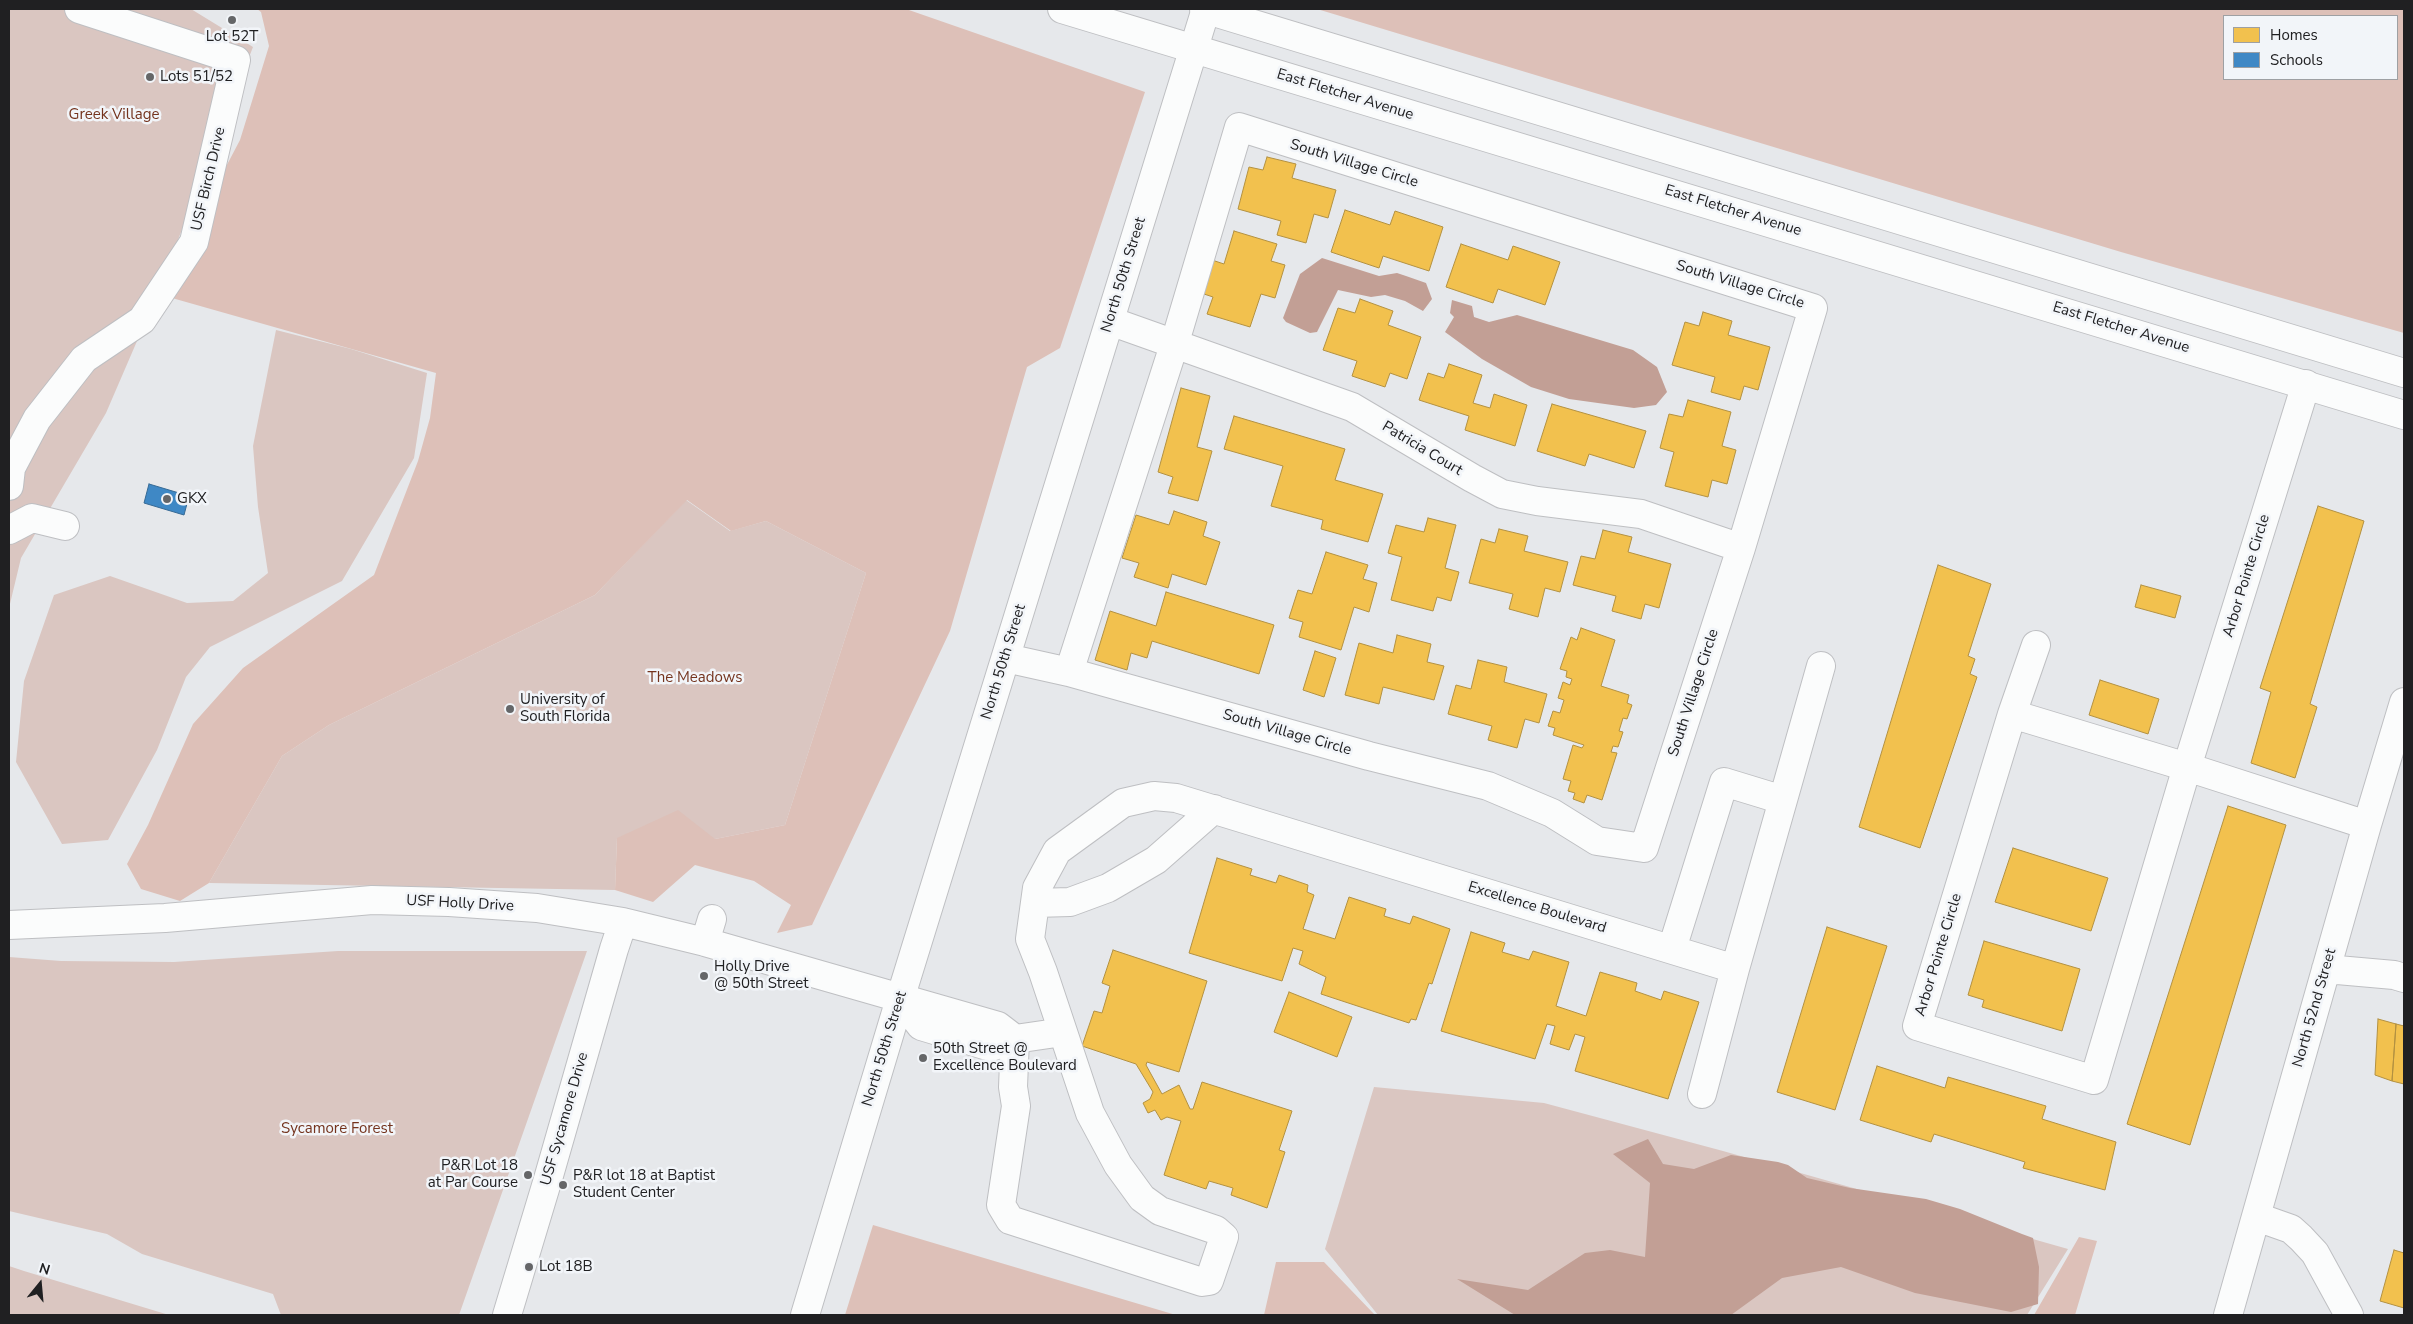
<!DOCTYPE html>
<html>
<head>
<meta charset="utf-8">
<style>
	body { margin:0 }
	#map { position:relative; width:2413px; height:1324px; overflow:hidden; background:#e6e8eb; font-family:"Nunito Sans",sans-serif }
	canvas { display:block }
	.frame { position:absolute; inset:0; border:10px solid #202022; pointer-events:none }
	.legend { position:absolute; left:2223px; top:15px; width:175px; height:65px; box-sizing:border-box; background:#f2f5f9; border:1px solid #9ea0a3; margin:0; padding:6px 9px; list-style:none; font-size:15px; color:#202022 }
	.legend li { display:flex; align-items:center; gap:10px; height:25px }
	.legend b { width:25px; border:1px solid #9ea0a3 }
	.north { position:absolute; left:15px; top:1259px; width:50px; height:50px; -webkit-text-stroke:4px #f2f5f9; paint-order:stroke; rotate:17deg; font-size:14px; font-weight:700; line-height:20px; text-align:center; color:#202022 }
	.north::after { content:''; display:block; margin:auto; width:18px; height:22px; background:#202022; clip-path:polygon(50% 0,100% 100%,50% 72%,0 100%) }
</style>
</head>
<body>
<div id="map">
<canvas width="2413" height="1324"></canvas>
<div class="frame"></div>
<ul class="legend">
<li><b style="height:14px;background:#f2c14e"></b>Homes</li>
<li><b style="height:14px;background:#3f88c5"></b>Schools</li>
</ul>
<div class="north">N</div>
</div>
<script>
const ctx = document.querySelector('canvas').getContext('2d');
ctx.lineJoin = 'round';
function fillPath(path, color) { ctx.fillStyle = color; ctx.fill(path, 'evenodd'); }
const poly = rows => new Path2D(rows.map(r => 'M' + r).join(''));
function stroke(path, color, width, dash) { ctx.strokeStyle = color; ctx.lineWidth = width; ctx.lineCap = dash ? 'butt' : 'round'; ctx.setLineDash(dash || []); ctx.stroke(path); }
function drawText(font, color, halo, rows, align = 'center') {
  ctx.font = font + ' "Nunito Sans",sans-serif'; ctx.lineWidth = 5; ctx.setLineDash([]); ctx.textBaseline = 'middle'; ctx.strokeStyle = halo; ctx.fillStyle = color; for (const [text, x, y, turn = 0] of rows) {
    ctx.save(); ctx.translate(x, y); ctx.rotate((+turn || 0) * Math.PI / 180); ctx.textAlign = isNaN(turn) ? turn : align; if (halo) ctx.strokeText(text, 0, 0); ctx.fillText(text, 0, 0); ctx.restore();
  }
}
fillPath(poly([
	[9,9,191,9,253,47,153,304,106,413,21,558,9,608],
	[276,330,351,349,427,373,414,458,342,581,210,647,186,677,157,750,108,840,62,844,16,762,24,681,54,595,110,576,187,603,233,601,268,573,258,507,253,446],
	[686,500,730,531,766,521,866,573,785,825,715,839,617,838,615,890,209,883,282,756,329,725,595,595],
	[338,951,587,951,459,1315,281,1315,273,1294,142,1254,107,1234,9,1211,9,957,61,961,174,962],
	[1374,1087,1544,1103,1723,1151,2068,1249,2027,1315,1378,1315,1325,1249],
	[9,1266,24,1271,169,1315,9,1315]
]), '#dac6c1');
fillPath(poly([
	[257,9,906,9,1145,92,1060,348,1027,367,950,631,812,925,777,933,791,905,754,881,695,865,653,902,615,890,617,838,678,810,715,839,785,825,866,573,766,521,731,531,687,500,595,595,329,725,282,756,209,883,180,901,141,889,127,864,148,825,193,724,243,668,374,575,418,461,430,418,436,373,172,298,219,180,240,140,269,46,261,12],
	[1317,9,2404,9,2404,333,2121,252],
	[2224,16,2397,16,2397,79,2224,79],
	[873,1225,1176,1315,845,1315],
	[2079,1237,2097,1241,2075,1315,2034,1315],
	[1276,1262,1324,1262,1375,1315,1264,1315]
]), '#ddc0b8');
fillPath(poly([
	[1322,258,1379,276,1397,273,1406,276,1426,283,1432,299,1423,311,1405,301,1385,295,1371,297,1338,290,1317,332,1310,333,1286,322,1283,318,1300,274],
	[1452,300,1472,306,1474,317,1489,322,1517,315,1633,350,1657,367,1667,392,1656,405,1634,408,1569,399,1531,387,1482,359,1445,332,1454,317,1450,313],
	[1648,1139,1663,1164,1694,1169,1731,1155,1778,1162,1788,1165,1807,1178,1850,1188,1926,1199,1960,1209,2022,1234,2033,1238,2039,1267,2038,1304,2011,1312,1915,1293,1841,1267,1782,1278,1731,1315,1515,1315,1457,1279,1528,1290,1585,1253,1610,1250,1645,1257,1650,1183,1613,1154]
]), '#c29f95');
const homes = poly([
	[1267,157,1296,164,1292,178,1336,190,1328,218,1314,214,1306,243,1277,235,1281,221,1238,209,1249,167,1263,170,1267,157],
	[1345,210,1390,225,1395,211,1443,227,1429,271,1383,256,1379,268,1331,252,1345,210],
	[1234,231,1277,244,1271,261,1285,265,1275,298,1261,294,1250,327,1207,314,1213,297,1198,292,1209,259,1224,264,1234,231],
	[1461,244,1508,260,1513,246,1560,262,1545,305,1498,289,1493,303,1446,287,1461,244],
	[1360,299,1393,311,1388,325,1421,337,1407,379,1390,373,1385,387,1352,376,1357,361,1323,350,1338,308,1355,313,1360,299],
	[1703,312,1732,321,1728,335,1770,347,1758,390,1744,386,1740,400,1711,392,1715,377,1672,365,1685,322,1699,326,1703,312],
	[1449,364,1482,375,1473,403,1490,408,1494,394,1527,405,1515,446,1465,430,1469,416,1419,400,1428,373,1444,378,1449,364],
	[1181,388,1210,396,1197,447,1212,451,1198,501,1168,493,1173,477,1158,472,1181,388],
	[1688,400,1731,412,1722,446,1736,450,1727,484,1712,480,1708,497,1665,486,1674,452,1660,448,1669,414,1683,417,1688,400],
	[1552,404,1646,431,1634,468,1589,454,1585,466,1537,451,1552,404],
	[1234,416,1345,449,1335,480,1383,494,1368,542,1321,529,1323,520,1271,506,1283,466,1224,449,1234,416],
	[2318,506,2364,521,2310,704,2317,707,2295,778,2251,763,2271,692,2260,688,2318,506],
	[1174,511,1207,522,1203,536,1220,542,1206,585,1172,574,1168,588,1134,577,1139,563,1122,558,1136,515,1169,525,1174,511],
	[1428,518,1456,525,1445,568,1459,572,1451,601,1437,597,1433,611,1391,600,1402,557,1388,553,1396,525,1424,532,1428,518],
	[1499,529,1528,536,1524,551,1568,562,1560,592,1545,588,1538,617,1509,609,1513,594,1469,583,1481,539,1495,543,1499,529],
	[1603,530,1632,537,1628,552,1671,564,1659,608,1645,604,1641,619,1612,611,1616,596,1573,585,1581,556,1595,559,1603,530],
	[1326,552,1368,565,1363,579,1377,583,1369,612,1354,607,1341,650,1299,637,1303,622,1289,618,1298,590,1312,594,1326,552],
	[1938,565,1991,584,1968,656,1975,659,1970,674,1977,677,1920,848,1859,827,1938,565],
	[2141,585,2181,596,2175,618,2135,607,2141,585],
	[1166,592,1274,625,1259,674,1152,641,1147,658,1131,653,1127,670,1095,660,1110,611,1156,626,1166,592],
	[1581,628,1615,640,1601,686,1629,695,1627,703,1632,705,1627,719,1623,718,1619,731,1623,732,1618,747,1613,746,1611,752,1617,753,1602,800,1587,795,1584,803,1573,799,1575,793,1568,791,1571,781,1563,779,1573,745,1582,748,1584,745,1553,735,1555,728,1548,726,1553,711,1560,713,1564,700,1558,698,1563,682,1570,685,1572,679,1566,677,1567,671,1560,669,1571,637,1577,640,1581,628],
	[1397,635,1431,644,1427,662,1444,666,1434,700,1383,687,1379,704,1345,695,1359,643,1393,653,1397,635],
	[1315,651,1336,658,1324,697,1303,690,1315,651],
	[1478,660,1507,667,1504,682,1547,694,1539,723,1525,719,1517,748,1488,740,1492,726,1448,714,1456,685,1471,689,1478,660],
	[2100,680,2159,699,2148,734,2089,715,2100,680],
	[2228,806,2286,825,2190,1145,2127,1124,2228,806],
	[2013,848,2108,878,2091,931,1995,902,2013,848],
	[1217,858,1252,869,1250,875,1276,883,1279,875,1308,885,1307,892,1314,895,1303,929,1335,939,1349,897,1386,909,1384,916,1410,924,1413,916,1450,929,1432,984,1429,983,1416,1020,1411,1019,1409,1023,1321,994,1326,977,1299,964,1303,951,1293,948,1282,981,1189,953,1217,858],
	[1827,927,1887,946,1835,1110,1777,1092,1827,927],
	[1471,932,1505,943,1502,952,1529,960,1533,951,1569,962,1556,1006,1586,1016,1600,972,1637,983,1635,991,1661,1000,1664,991,1699,1002,1668,1099,1575,1071,1585,1037,1575,1034,1569,1050,1550,1044,1555,1026,1547,1024,1535,1059,1441,1031,1471,932],
	[1984,941,2080,969,2062,1031,1982,1007,1984,1000,1968,995,1984,941],
	[1113,950,1207,981,1179,1072,1147,1062,1146,1065,1162,1094,1179,1085,1190,1109,1193,1109,1202,1082,1292,1111,1279,1150,1285,1152,1267,1208,1231,1195,1233,1188,1209,1181,1206,1189,1164,1175,1181,1121,1167,1117,1161,1120,1155,1110,1148,1113,1143,1103,1150,1099,1153,1092,1136,1064,1082,1046,1094,1011,1102,1013,1110,986,1102,983,1113,950],
	[1289,992,1352,1017,1337,1057,1274,1032,1289,992],
	[2378,1019,2396,1024,2392,1081,2375,1075,2378,1019],
	[2396,1024,2404,1026,2404,1084,2392,1081,2396,1024],
	[1877,1066,1945,1088,1948,1077,2046,1106,2042,1119,2116,1142,2105,1190,2023,1168,2025,1162,1934,1134,1931,1142,1860,1120,1877,1066],
	[2394,1250,2404,1253,2404,1308,2380,1301,2394,1250]
]);
fillPath(homes, '#f2c14e');
stroke(homes, '#b39141', 1);
const schools = poly([
	[149,484,189,496,184,515,144,503,149,484]
]);
fillPath(schools, '#3f88c5');
stroke(schools, '#366994', 1);
const minor = poly([
	[1110,321,1352,407,1472,478,1502,494,1537,501,1641,514,1741,548],
	[2306,384,2187,767,2094,1080,1917,1026,2012,714,2187,767,2367,825],
	[9,486,11,468,37,419,84,359,142,320,194,242,236,60,79,9],
	[9,530,32,518,65,526],
	[1006,658,1069,672,1369,756,1488,786,1552,813,1597,841,1644,848,1741,548,1813,308,1239,127,1175,342,1069,672],
	[2012,714,2036,645],
	[1035,903,1070,902,1108,888,1156,860,1214,809],
	[9,925,165,918,372,900,449,902,537,908,623,922,705,942,998,1026,1015,1039,991,1047,921,1026,900,999],
	[705,942,712,919],
	[1672,949,1724,782,1783,800,1821,666],
	[1735,969,1783,800],
	[2326,969,2394,975,2404,978],
	[1063,1032,1015,1039,1013,1087,1016,1106,1001,1205,1010,1220,1202,1282,1209,1281,1224,1237,1216,1230,1160,1211,1142,1198,1118,1165,1090,1113,1043,972,1030,939,1037,888,1057,851,1123,803,1154,796,1176,798,1735,969,1702,1094],
	[2257,1217,2291,1229,2301,1238,2315,1253,2349,1315],
	[507,1315,548,1179,614,949,623,922],
	[805,1315,900,999,1206,9],
	[2228,1315,2367,825,2404,702]
]);
const major = poly([
	[1062,9,2404,415],
	[1204,9,2404,373]
]);
stroke(minor, '#bebfc2', 30);
stroke(major, '#bebfc2', 30);
stroke(minor, '#fbfcfc', 28);
stroke(major, '#fbfcfc', 28);
for (const [x, y, r, color] of [
	[232,20,5,"#656668"],
	[150,77,5,"#656668"],
	[167,499,5,"#656668"],
	[510,709,5,"#656668"],
	[704,976,5,"#656668"],
	[923,1058,5,"#656668"],
	[528,1175,5,"#656668"],
	[563,1185,5,"#656668"],
	[529,1267,5,"#656668"]
]) { const dot = new Path2D(); dot.arc(x, y, r, 0, 2 * Math.PI); ctx.fillStyle = color; ctx.fill(dot); stroke(dot, '#f2f5f9', 2); }
drawText('15px', '#202022', '#f2f5f9', [
	["Lot 52T",232,37,"center"],
	["Lots 51/52",160,77],
	["GKX",177,499],
	["University of",520,700],
	["South Florida",520,717],
	["Holly Drive",714,967],
	["@ 50th Street",714,984],
	["50th Street @",933,1049],
	["Excellence Boulevard",933,1066],
	["P&R Lot 18",518,1166,"right"],
	["at Par Course",518,1183,"right"],
	["P&R lot 18 at Baptist",573,1176],
	["Student Center",573,1193],
	["Lot 18B",539,1267]
], 'left');
drawText('15px', '#202022', '#f2f5f9', [
	["East Fletcher Avenue",1345,95,17],
	["South Village Circle",1354,164,17],
	["USF Birch Drive",209,179,-77],
	["East Fletcher Avenue",1733,211,17],
	["North 50th Street",1124,275,-73],
	["South Village Circle",1740,285,17],
	["East Fletcher Avenue",2121,328,17],
	["Patricia Court",1422,449,31],
	["Arbor Pointe Circle",2247,576,-73],
	["North 50th Street",1004,662,-73],
	["South Village Circle",1694,693,-72],
	["South Village Circle",1287,733,16],
	["USF Holly Drive",460,904,3],
	["Excellence Boulevard",1537,908,17],
	["Arbor Pointe Circle",1939,955,-73],
	["North 52nd Street",2315,1008,-74],
	["North 50th Street",885,1049,-73],
	["USF Sycamore Drive",565,1119,-74]
]);
drawText('15px', '#74331d', '#f2f5f9', [
	["Greek Village",114,115],
	["The Meadows",695,678],
	["Sycamore Forest",337,1129]
]);
</script>
</body>
</html>
